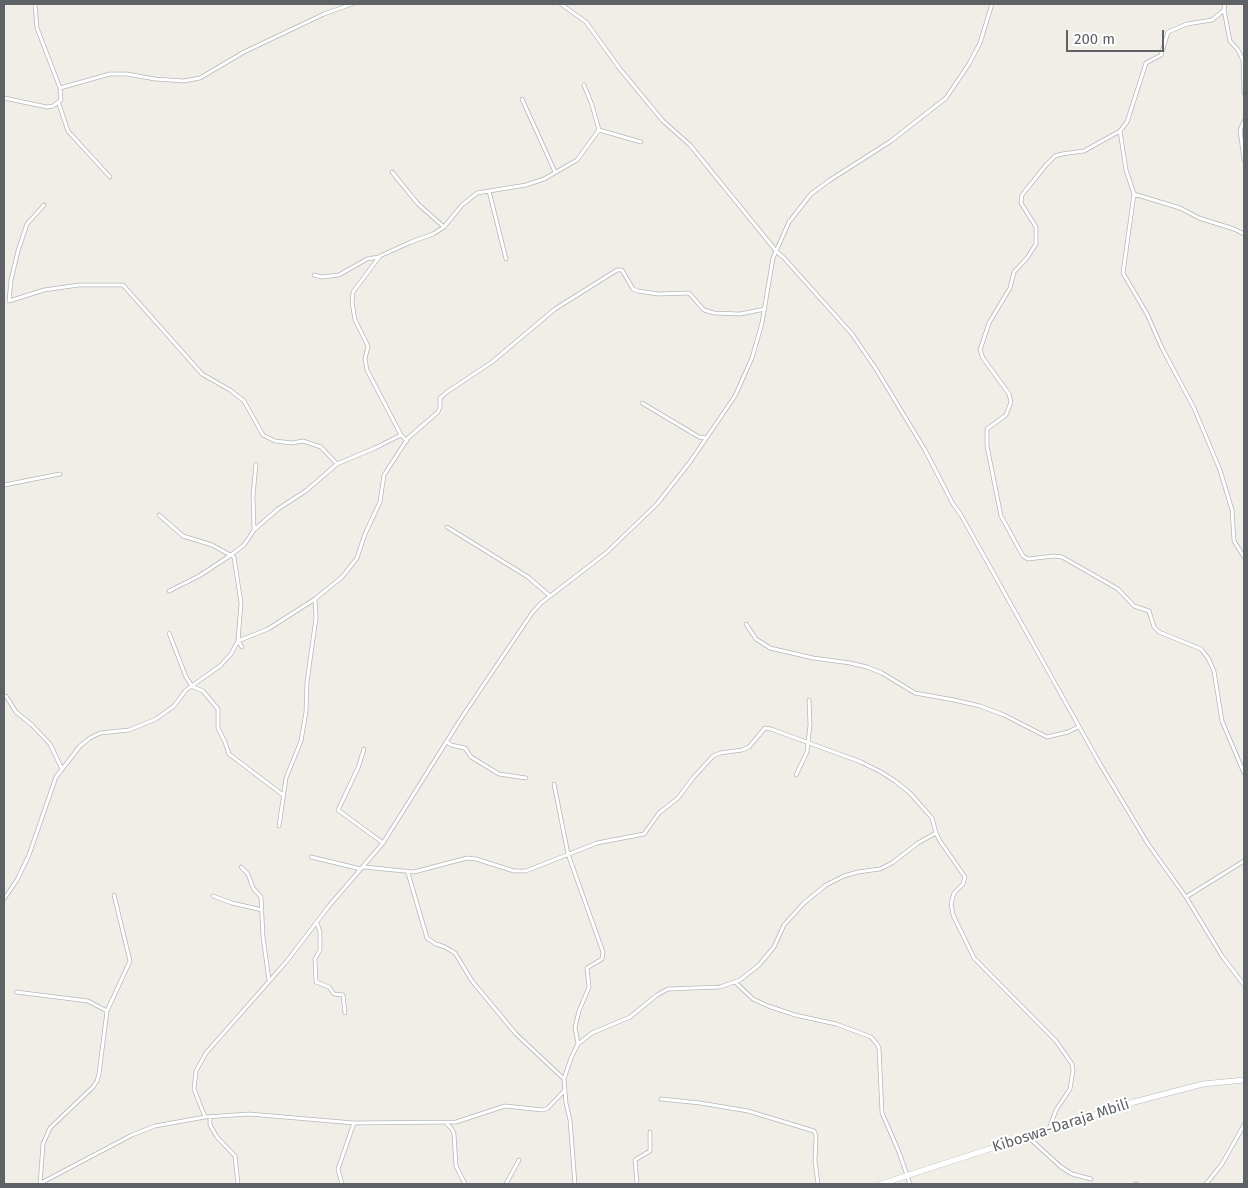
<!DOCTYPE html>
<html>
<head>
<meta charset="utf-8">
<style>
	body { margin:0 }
	#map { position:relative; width:1248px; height:1188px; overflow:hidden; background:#f0eee7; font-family:"Fira Sans",sans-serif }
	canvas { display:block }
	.frame { position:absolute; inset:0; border:5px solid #5e6266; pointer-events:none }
	.scale { position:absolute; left:1066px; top:30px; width:98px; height:22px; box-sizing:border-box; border:2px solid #5e6266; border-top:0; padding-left:6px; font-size:15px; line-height:18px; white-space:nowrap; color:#5e6266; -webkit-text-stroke:4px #fff; paint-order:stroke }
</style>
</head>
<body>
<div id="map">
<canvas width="1248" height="1188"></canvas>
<div class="frame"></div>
<div class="scale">200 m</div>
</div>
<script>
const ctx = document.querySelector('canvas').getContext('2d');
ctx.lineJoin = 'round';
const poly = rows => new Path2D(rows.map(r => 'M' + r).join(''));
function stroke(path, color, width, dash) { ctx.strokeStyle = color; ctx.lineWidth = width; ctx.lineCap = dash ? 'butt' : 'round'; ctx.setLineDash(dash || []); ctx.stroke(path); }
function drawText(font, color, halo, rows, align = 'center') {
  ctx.font = font + ' "Fira Sans",sans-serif'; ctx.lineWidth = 4; ctx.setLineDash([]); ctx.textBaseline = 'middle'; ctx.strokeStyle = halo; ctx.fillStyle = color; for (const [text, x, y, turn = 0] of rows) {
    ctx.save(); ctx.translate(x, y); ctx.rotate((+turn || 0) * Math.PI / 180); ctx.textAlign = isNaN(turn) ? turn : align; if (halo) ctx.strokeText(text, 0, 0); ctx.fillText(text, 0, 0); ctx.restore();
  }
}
const minor = poly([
	[561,4,586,22,620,69,663,121,690,145,777,252,784,258,852,334,876,369,925,450,953,504,961,515,1100,764,1148,844,1186,897,1222,956,1244,985],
	[1225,4,1224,10,1212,20,1187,24,1168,32,1161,55,1146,63,1127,122,1120,131,1084,151,1062,154,1055,156,1046,165,1022,195,1021,203,1036,227,1036,244,1027,258,1014,272,1010,288,989,323,980,350,983,358,1009,394,1011,402,1006,415,987,429,987,446,1001,516,1023,556,1028,559,1054,556,1062,557,1118,589,1134,606,1149,611,1154,627,1159,632,1201,649,1208,658,1214,671,1222,721,1244,773],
	[1224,10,1230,41,1238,50,1243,60,1244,93],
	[60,88,110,74,127,74,155,79,184,81,200,78,244,52,324,14,352,4],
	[4,98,47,107,53,106,61,100,60,88,37,28,35,4],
	[522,99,555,172],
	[59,104,68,131,110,177],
	[1244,121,1240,130,1244,160],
	[599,130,641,142],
	[1120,131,1126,170,1134,194,1180,208,1199,218,1234,229,1244,234],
	[392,172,418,204,444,227],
	[489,191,506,259],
	[1134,194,1123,273,1147,314,1162,348,1194,408,1220,470,1232,510,1234,541,1244,557],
	[44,205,27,224,18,251,11,280,9,301,44,290,79,285,123,285,202,374,230,390,244,401,263,435,275,441,292,443,303,441,321,447,337,464],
	[314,275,322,277,339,275,367,259,379,257],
	[642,403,699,437,706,438],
	[407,441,401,435,367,370,365,359,368,346,355,320,352,302,353,292,380,256,411,242,433,234,444,227,462,205,477,193,526,185,544,179,577,160,599,130,592,105,584,85],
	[4,485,60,474],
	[159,515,183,536,212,545,234,557,241,603,238,641,242,647],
	[447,527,528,577,550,596],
	[254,530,253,496,256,464],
	[169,591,199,576,231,555,244,545,254,530,278,509,307,490,337,464,375,448,401,435],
	[746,624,756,639,770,648,813,658,850,663,867,667,882,673,915,693,954,700,980,706,1004,715,1047,737,1068,732,1078,727],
	[169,633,186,677,192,686],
	[191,686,203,691,218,709,218,728,225,742,229,754,283,795],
	[6,696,16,712,32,725,50,744,62,769],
	[447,742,451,745,465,748,471,757,499,774,526,778],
	[364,749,358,768,338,810,383,843],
	[796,775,807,752,810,725,809,700],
	[554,784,568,854,603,952,602,959,587,968,589,987,579,1011,575,1027,578,1044],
	[279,826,286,778,301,741,306,712,307,682,316,618,315,599],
	[311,857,361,869],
	[241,867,248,874,253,888,261,897,263,937,269,980],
	[364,867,414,872,467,858,476,859,514,871,526,871,597,843,644,834,659,813,678,798,693,778,713,756,720,753,742,750,749,747,765,728,771,729,861,762,881,772,895,781,910,793,932,818,936,833,940,841,965,877,963,884,954,893,951,904,953,915,974,958,1056,1041,1072,1064,1073,1071,1070,1089,1056,1110,1049,1129],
	[408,873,427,938,436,944,445,947,455,953,472,981,516,1034,564,1079],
	[213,896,232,903,262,910],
	[1186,897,1244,861],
	[4,899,17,880,29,855,56,777,80,746,90,738,100,733,129,730,156,719,174,706,186,690,220,666,231,654,238,641,268,629,315,599,342,577,357,558,365,534,380,502,384,475,408,438,438,412,440,407,440,398,447,392,492,362,555,309,617,270,622,270,633,289,638,291,658,294,689,293,704,310,714,313,740,314,765,309],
	[317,923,320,932,320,950,315,959,316,982,329,987,334,994,343,995,345,1013],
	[735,982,753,999,768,1006,795,1015,836,1024,871,1037,877,1044,879,1048,882,1113,899,1152,910,1184],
	[16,992,88,1001,107,1011],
	[661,1099,700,1103,748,1111,814,1131,816,1136,815,1161,818,1184],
	[205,1117,249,1114,354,1123,456,1122,505,1106,543,1110,548,1108,564,1091],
	[210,1117,210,1125,217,1137,235,1156,238,1184],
	[446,1123,452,1129,454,1134,456,1166,465,1184],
	[1027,1136,1061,1167,1072,1174,1091,1179],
	[39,1184,132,1135,155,1126,205,1117,194,1089,196,1071,206,1053,287,961,329,906,383,843,462,717,532,613,541,603,606,553,657,504,690,462,735,396,752,358,762,323,773,258,789,222,811,194,830,180,891,141,946,98,969,64,980,43,992,4],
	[40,1184,43,1144,50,1128,93,1087,97,1081,99,1074,107,1011,130,961,114,895],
	[342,1184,338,1169,354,1123],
	[506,1184,519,1160],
	[575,1184,570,1120,566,1103,564,1079,571,1058,578,1044,592,1033,630,1017,657,995,668,989,720,987,740,980,759,965,774,947,784,925,804,903,826,885,844,876,858,872,880,869,892,863,918,843,936,833],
	[637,1184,635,1160,650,1151,650,1132],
	[1135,1184,1137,1184],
	[1206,1184,1222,1164,1244,1125]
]);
const secondary = poly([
	[881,1184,1134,1102,1203,1084,1244,1080]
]);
stroke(minor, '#b4b7bb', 4.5);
stroke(secondary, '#b5b9bd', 6);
stroke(minor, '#fff', 3);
stroke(secondary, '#fff', 5);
drawText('15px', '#5e6266', '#fff', [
	["Kiboswa-Daraja Mbili",1061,1126,-18]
]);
</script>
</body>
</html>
